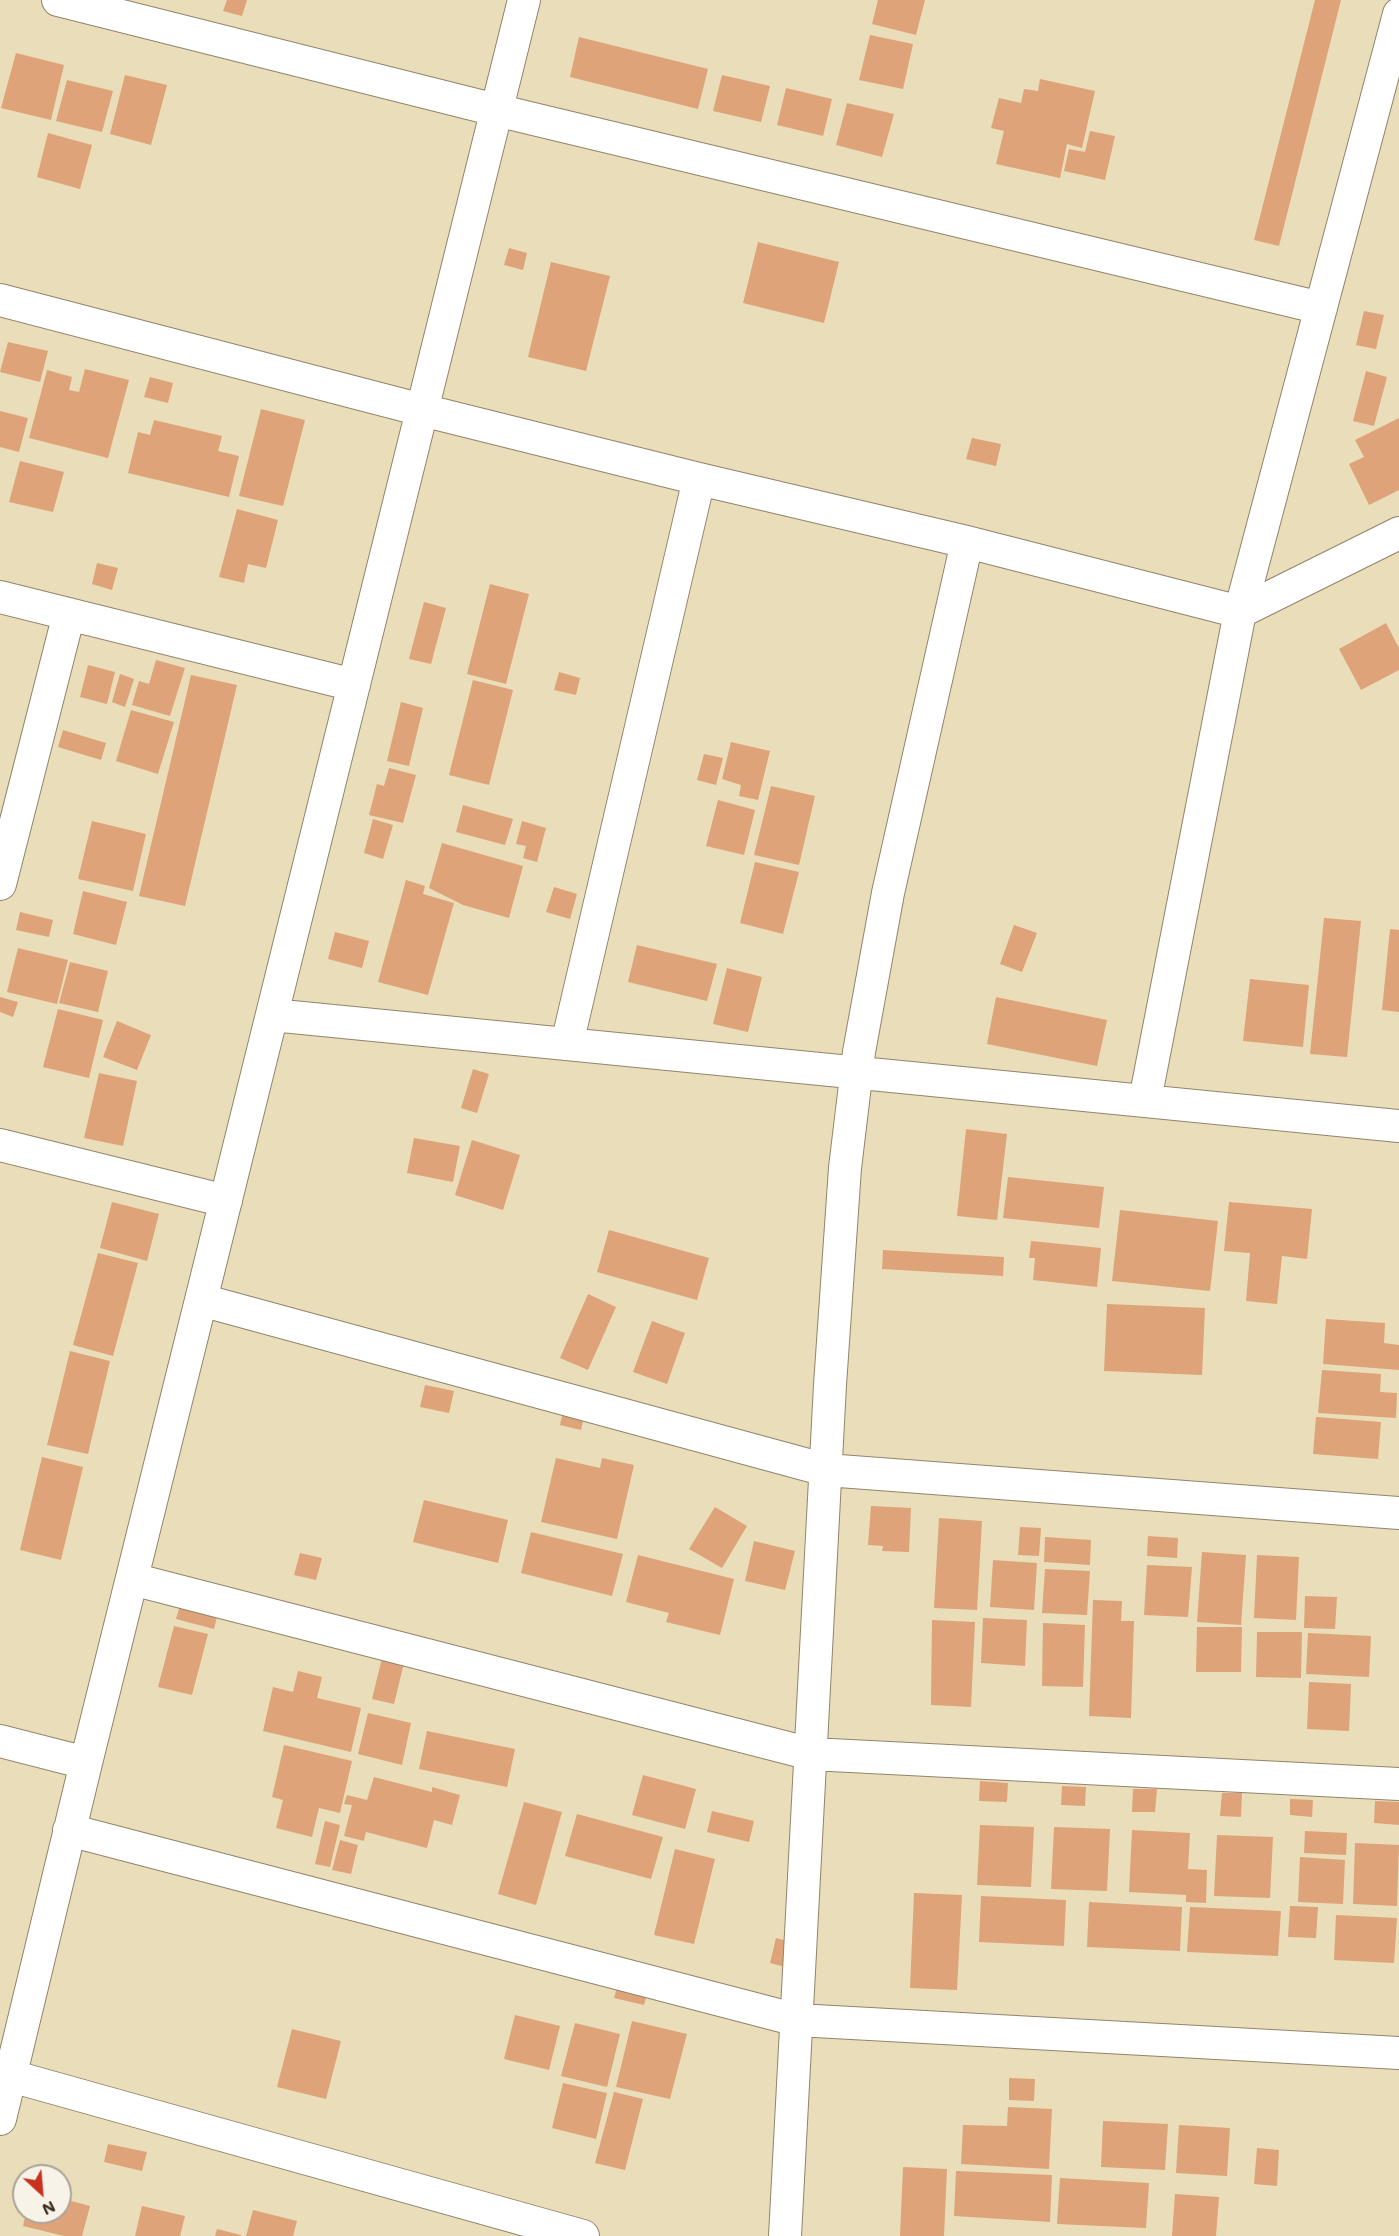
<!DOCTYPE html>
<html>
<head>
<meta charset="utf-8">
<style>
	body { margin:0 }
	#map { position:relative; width:1399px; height:2236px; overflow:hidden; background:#e9deb9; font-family:Mali,sans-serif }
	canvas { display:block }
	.north { position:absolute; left:12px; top:2164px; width:60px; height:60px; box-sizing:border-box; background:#f7f3e8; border:2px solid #aca397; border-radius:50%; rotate:154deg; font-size:16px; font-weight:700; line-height:24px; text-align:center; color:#3b2a1e }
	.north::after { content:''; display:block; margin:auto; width:21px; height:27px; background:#c8321e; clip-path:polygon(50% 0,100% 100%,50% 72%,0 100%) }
</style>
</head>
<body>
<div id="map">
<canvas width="1399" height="2236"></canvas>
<div class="north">N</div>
</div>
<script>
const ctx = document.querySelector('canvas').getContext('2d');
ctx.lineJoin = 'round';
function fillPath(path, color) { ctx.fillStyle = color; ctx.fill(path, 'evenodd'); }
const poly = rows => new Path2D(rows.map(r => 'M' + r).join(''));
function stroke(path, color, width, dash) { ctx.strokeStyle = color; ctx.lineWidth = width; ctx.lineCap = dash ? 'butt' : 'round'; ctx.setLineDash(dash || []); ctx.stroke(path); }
fillPath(poly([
	[227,0,247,0,242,16,223,11],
	[878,0,925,0,916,35,872,24],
	[1315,0,1341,0,1279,246,1254,240],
	[870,35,913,44,903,89,859,80],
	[579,37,708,69,698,109,570,77],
	[16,53,64,65,51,120,1,108],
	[125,75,167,85,151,145,110,134],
	[722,75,770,86,761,122,713,111],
	[1040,79,1095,91,1082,148,1067,144,1060,178,996,164,1004,131,991,128,999,98,1021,103,1024,89,1038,91],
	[67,80,113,91,102,132,56,121],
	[786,88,832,99,823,136,777,125],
	[847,103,894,114,882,157,836,145],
	[1090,131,1115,136,1105,180,1064,171,1069,149,1085,152],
	[48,133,92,145,80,189,37,177],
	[758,242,839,262,824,323,743,303],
	[509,248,527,253,523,270,504,265],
	[551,262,610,276,586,371,528,357],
	[1364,311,1384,315,1376,349,1356,345],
	[8,342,48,351,40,382,0,372],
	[85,369,129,380,108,458,29,438,47,370,72,377,69,390,79,392],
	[1366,371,1387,377,1374,426,1353,421],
	[150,377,173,383,168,403,144,397],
	[261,409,305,420,283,506,239,496],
	[0,411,28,418,19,452,0,447],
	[1399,418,1399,490,1369,505,1349,464,1364,457,1355,440],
	[154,420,222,436,218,451,239,456,229,497,128,473,138,432,150,435],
	[972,438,1001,444,996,466,966,459],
	[20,461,64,472,53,512,9,502],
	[237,509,278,520,266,568,248,564,244,583,219,577],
	[97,563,118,568,112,590,92,584],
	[490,584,529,594,506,684,467,674],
	[424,602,446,608,431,664,409,659],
	[1386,623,1399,648,1399,670,1361,690,1339,649],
	[156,660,185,668,170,716,132,705,139,681,149,684],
	[88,665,115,672,107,704,80,697],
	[559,672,580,678,576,695,554,690],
	[120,674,134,679,125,707,112,702],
	[191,675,237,685,185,906,139,896],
	[473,680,513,690,489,785,449,775],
	[401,702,423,708,409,766,387,761],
	[131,710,174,722,158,774,116,761],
	[63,730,106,743,101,760,58,747],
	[731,742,770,751,758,800,739,796,741,785,722,779],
	[704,754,723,758,716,785,697,780],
	[389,768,416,775,403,823,369,815,377,784,384,786],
	[771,786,815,796,799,865,754,855],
	[718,800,755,810,744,855,706,846],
	[463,805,513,819,505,845,456,832],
	[373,819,393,825,383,859,364,853],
	[92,821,146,834,133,891,78,879],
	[522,821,546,828,537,862,523,858,526,846,516,844],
	[442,843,523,866,509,918,463,905,429,888],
	[755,862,799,872,783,934,740,923],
	[406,880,425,886,423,894,454,903,428,995,378,982],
	[554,887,577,894,570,919,546,912],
	[83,891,127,902,116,945,73,934],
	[20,912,53,920,49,937,16,930],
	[1324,918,1361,921,1347,1057,1310,1054],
	[1014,925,1037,933,1022,972,1000,964],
	[1390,929,1399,930,1399,1012,1382,1010],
	[335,932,369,941,362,968,328,959],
	[637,945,717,964,707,1001,628,982],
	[18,948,68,960,57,1004,7,992],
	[70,962,108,971,98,1012,59,1003],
	[727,968,762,977,748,1032,713,1024],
	[1250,979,1309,985,1303,1047,1243,1041],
	[0,997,18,1002,13,1017,0,1012],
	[996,997,1107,1020,1097,1066,987,1044],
	[58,1009,103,1020,89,1078,43,1067],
	[117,1021,151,1035,137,1070,103,1057],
	[473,1069,489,1074,477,1113,461,1108],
	[99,1073,137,1081,123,1146,84,1138],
	[966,1129,1007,1134,997,1220,957,1216],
	[414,1138,460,1146,453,1182,407,1173],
	[472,1140,520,1155,503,1210,455,1195],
	[1008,1177,1104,1187,1099,1228,1003,1218],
	[112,1202,159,1214,147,1261,100,1248],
	[1229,1202,1312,1209,1307,1259,1282,1256,1277,1304,1246,1301,1250,1253,1224,1251],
	[1120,1210,1218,1221,1210,1291,1112,1281],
	[609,1230,709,1258,697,1300,597,1272],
	[1031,1241,1101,1248,1097,1287,1033,1280,1035,1258,1029,1258],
	[883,1250,1004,1257,1003,1276,882,1269],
	[98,1253,138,1263,113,1356,73,1345],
	[588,1294,616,1307,588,1370,560,1358],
	[1107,1304,1205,1308,1202,1375,1104,1371],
	[1326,1319,1385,1323,1384,1343,1399,1345,1399,1370,1323,1364],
	[652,1321,685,1333,667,1384,633,1372],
	[70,1351,110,1361,88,1454,47,1445],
	[1322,1370,1381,1374,1380,1392,1397,1393,1396,1418,1318,1413],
	[425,1385,454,1391,449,1413,420,1407],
	[564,1407,585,1412,581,1430,560,1425],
	[1316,1417,1381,1422,1378,1459,1313,1454],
	[42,1457,83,1467,61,1560,20,1550],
	[556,1458,600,1468,602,1458,634,1465,617,1539,541,1522],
	[424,1500,508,1520,498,1563,413,1542],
	[871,1506,911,1508,909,1552,882,1551,883,1546,868,1545],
	[715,1507,747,1526,722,1568,689,1549],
	[939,1518,982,1521,977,1610,934,1608],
	[1020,1527,1041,1528,1039,1556,1018,1555],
	[531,1532,623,1554,612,1596,521,1573],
	[1148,1536,1178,1538,1177,1558,1147,1556],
	[1045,1537,1091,1540,1090,1565,1044,1562],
	[754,1541,795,1551,785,1590,745,1581],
	[1202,1552,1246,1555,1241,1625,1197,1622],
	[300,1553,322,1558,316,1580,294,1575],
	[638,1555,734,1579,720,1635,666,1622,669,1613,626,1602],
	[1257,1555,1299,1557,1296,1620,1254,1618],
	[993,1560,1037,1563,1034,1610,990,1607],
	[1147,1565,1192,1567,1188,1617,1144,1615],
	[1045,1569,1090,1571,1087,1615,1042,1613],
	[1305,1596,1337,1597,1335,1629,1304,1628],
	[1093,1600,1122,1601,1121,1621,1134,1621,1131,1718,1089,1716],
	[181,1602,218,1612,214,1629,176,1619],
	[983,1618,1027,1620,1025,1666,981,1663],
	[932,1620,975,1622,971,1707,931,1705],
	[1043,1623,1085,1625,1083,1687,1042,1686],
	[174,1626,208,1634,192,1695,158,1687],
	[1197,1627,1242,1627,1241,1672,1196,1672],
	[1257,1632,1302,1632,1301,1678,1256,1677],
	[1308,1633,1371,1636,1369,1677,1306,1674],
	[382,1658,404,1663,394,1704,372,1699],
	[298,1671,322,1677,317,1698,361,1708,351,1752,263,1731,273,1687,293,1692],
	[1309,1682,1351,1684,1349,1731,1307,1729],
	[368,1713,411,1723,402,1765,358,1754],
	[427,1731,515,1749,507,1787,419,1769],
	[284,1745,352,1761,340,1813,319,1808,312,1837,276,1828,283,1800,272,1797],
	[643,1775,696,1789,685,1829,632,1815],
	[374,1777,432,1792,432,1787,460,1795,452,1825,434,1820,427,1848,366,1832,364,1841,344,1836,352,1805,344,1804,347,1795,367,1800],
	[980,1781,1008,1783,1007,1802,979,1801],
	[1062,1786,1086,1787,1085,1806,1061,1805],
	[1133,1789,1157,1789,1155,1812,1132,1812],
	[1222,1793,1242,1793,1241,1817,1220,1816],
	[1290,1799,1313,1800,1312,1817,1290,1815],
	[1375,1801,1399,1802,1399,1825,1374,1823],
	[524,1802,562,1812,536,1905,498,1894],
	[712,1811,754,1821,749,1842,707,1832],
	[577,1814,663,1837,651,1879,565,1856],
	[325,1821,340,1825,330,1867,315,1864],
	[980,1825,1034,1827,1031,1887,977,1885],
	[1054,1827,1110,1829,1107,1891,1051,1889],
	[1132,1830,1190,1833,1188,1869,1207,1870,1206,1903,1186,1902,1186,1895,1129,1892],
	[1305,1831,1347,1833,1346,1855,1304,1853],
	[1217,1835,1273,1837,1270,1898,1214,1896],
	[340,1840,358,1845,351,1874,332,1870],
	[1355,1843,1399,1845,1397,1906,1353,1904],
	[675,1849,715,1859,694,1944,654,1935],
	[1300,1857,1345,1860,1343,1904,1298,1902],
	[914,1893,962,1895,957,1990,910,1988],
	[981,1896,1066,1900,1064,1946,979,1942],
	[1089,1902,1182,1907,1180,1951,1087,1947],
	[1290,1906,1318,1907,1316,1938,1288,1937],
	[1190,1907,1281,1911,1278,1956,1187,1952],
	[1336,1915,1397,1918,1394,1963,1334,1960],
	[776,1938,791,1942,785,1967,770,1963],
	[619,1980,649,1987,644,2005,614,1998],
	[515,2015,560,2026,549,2070,504,2059],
	[632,2021,687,2034,670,2099,616,2087],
	[575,2023,620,2034,607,2087,561,2076],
	[292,2029,341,2041,326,2099,277,2087],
	[1009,2078,1035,2079,1034,2101,1009,2100],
	[563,2083,607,2093,596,2139,552,2128],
	[614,2092,643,2099,625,2170,595,2163],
	[1008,2107,1052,2109,1049,2169,961,2164,963,2125,1007,2126],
	[1103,2121,1168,2124,1165,2170,1101,2167],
	[1179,2125,1230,2128,1227,2176,1176,2173],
	[108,2144,147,2152,142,2171,104,2162],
	[1257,2148,1279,2150,1277,2186,1254,2184],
	[903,2167,947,2169,944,2236,900,2236],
	[956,2171,1052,2175,1050,2222,954,2216],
	[1060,2178,1149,2183,1146,2228,1057,2224],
	[1175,2194,1219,2197,1216,2236,1172,2236],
	[60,2198,90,2206,82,2236,64,2236,23,2226,26,2212,60,2212],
	[142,2206,185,2216,180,2236,135,2236],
	[253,2210,297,2221,293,2236,246,2236],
	[217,2229,241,2235,241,2236,215,2236]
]), '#dea379');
const minor = poly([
	[58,0,496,110,1321,308],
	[0,300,422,410,699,479,967,542,1240,612,1399,533],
	[0,597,354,685],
	[0,884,69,614],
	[272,1015,1399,1126],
	[567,1044,699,479],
	[1145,1100,1240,612,1399,14],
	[0,1145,226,1201],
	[201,1300,826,1470,1399,1513],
	[132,1579,811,1754,1399,1784],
	[0,1741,86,1763],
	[69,1830,797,2020,1399,2053],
	[11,2076,583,2236],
	[0,2119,86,1763,524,0],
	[785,2236,830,1385,845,1168,859,1052,888,893,967,542]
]);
stroke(minor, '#92846c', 34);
stroke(minor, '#fff', 32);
</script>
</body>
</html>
